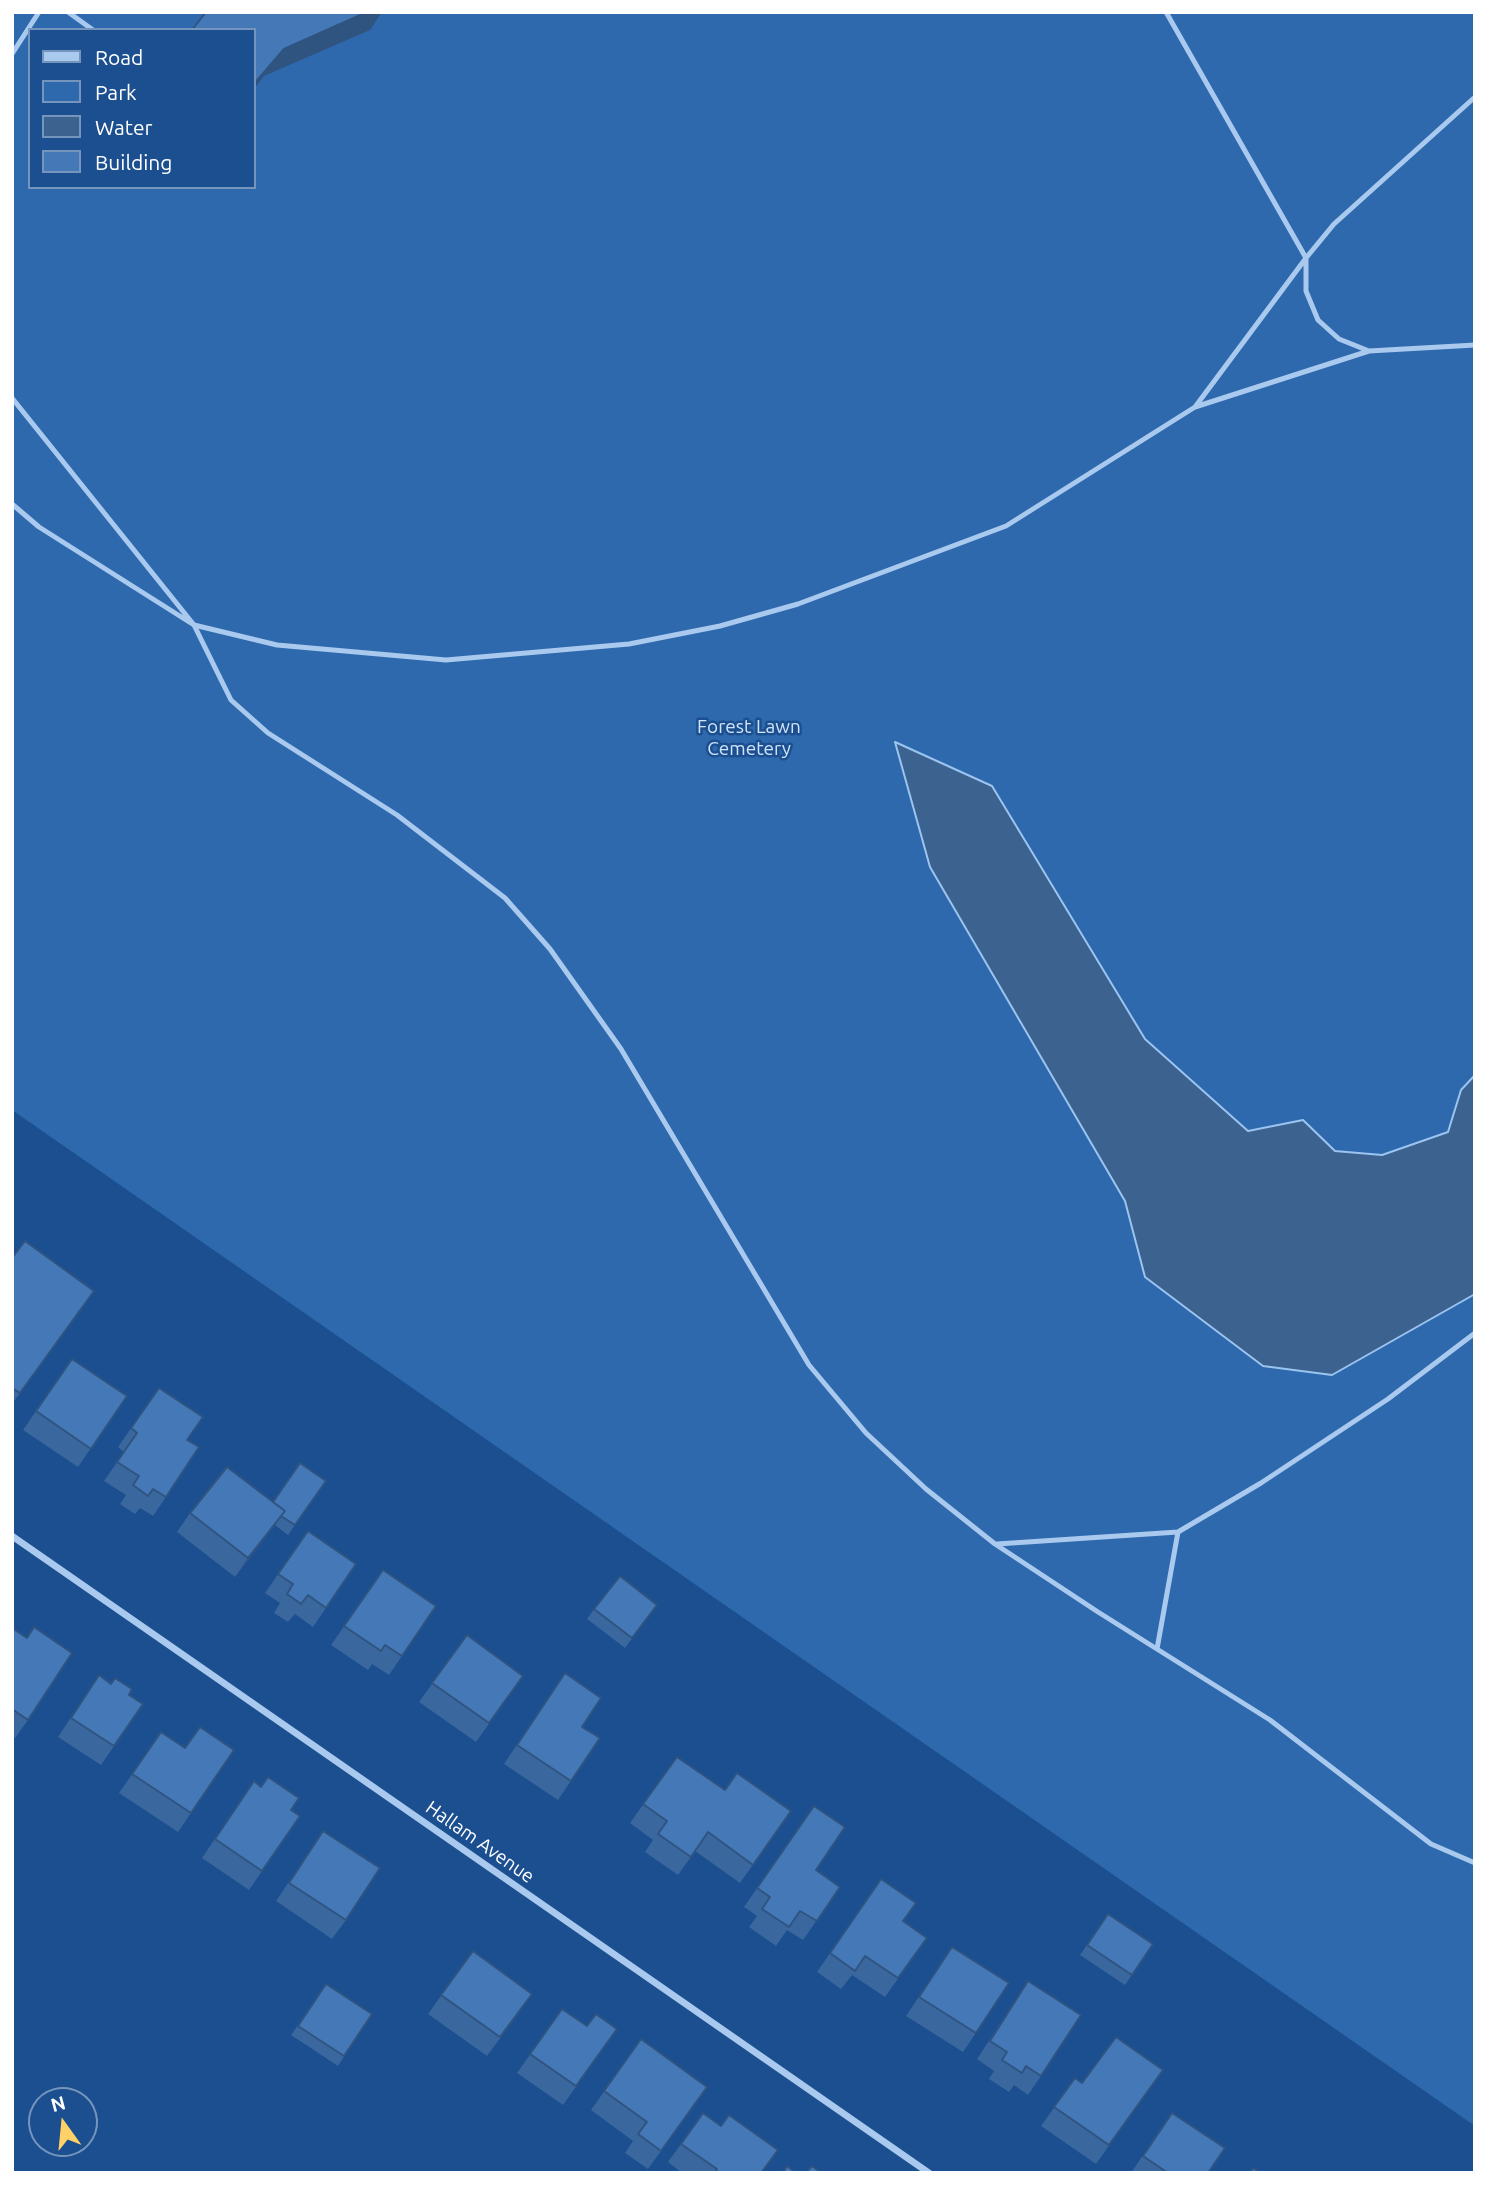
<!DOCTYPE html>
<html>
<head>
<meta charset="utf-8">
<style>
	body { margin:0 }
	#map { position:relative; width:1487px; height:2185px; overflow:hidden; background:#1b4f8f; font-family:Ubuntu,sans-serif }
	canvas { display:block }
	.frame { position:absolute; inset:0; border:14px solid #fff; pointer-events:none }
	.legend { position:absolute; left:28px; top:28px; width:228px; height:161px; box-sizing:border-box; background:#1b4f8f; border:2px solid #7695bc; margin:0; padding:9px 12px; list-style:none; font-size:21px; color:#fff }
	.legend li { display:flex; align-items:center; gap:14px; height:35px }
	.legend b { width:35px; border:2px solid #7695bc }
	.north { position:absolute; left:28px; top:2087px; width:70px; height:70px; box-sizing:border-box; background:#1b4f8f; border:2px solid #7695bc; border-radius:50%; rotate:345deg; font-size:19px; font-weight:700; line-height:28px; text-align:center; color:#fff }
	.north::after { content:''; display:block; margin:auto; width:24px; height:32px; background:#ffd166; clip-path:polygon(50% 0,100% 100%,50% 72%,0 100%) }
</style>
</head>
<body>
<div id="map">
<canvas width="1487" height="2185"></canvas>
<div class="frame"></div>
<ul class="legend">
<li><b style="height:9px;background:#a9c9ee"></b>Road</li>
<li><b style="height:19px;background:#2e69ad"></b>Park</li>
<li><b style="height:19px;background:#3c6290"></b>Water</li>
<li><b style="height:19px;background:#4478b7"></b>Building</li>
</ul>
<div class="north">N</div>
</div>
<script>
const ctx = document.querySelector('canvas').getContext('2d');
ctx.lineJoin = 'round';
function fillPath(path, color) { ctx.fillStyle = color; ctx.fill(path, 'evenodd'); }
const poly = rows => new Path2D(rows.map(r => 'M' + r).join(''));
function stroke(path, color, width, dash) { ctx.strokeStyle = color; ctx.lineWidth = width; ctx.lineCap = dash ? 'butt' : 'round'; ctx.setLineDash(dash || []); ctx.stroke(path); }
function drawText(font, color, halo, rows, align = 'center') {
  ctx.font = font + ' Ubuntu,sans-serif'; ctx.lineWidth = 5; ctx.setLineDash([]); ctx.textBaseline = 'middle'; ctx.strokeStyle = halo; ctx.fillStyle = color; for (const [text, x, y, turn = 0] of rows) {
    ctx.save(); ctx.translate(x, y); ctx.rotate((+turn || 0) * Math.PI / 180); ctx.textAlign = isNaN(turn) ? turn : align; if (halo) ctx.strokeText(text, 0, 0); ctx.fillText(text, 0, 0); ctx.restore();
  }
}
fillPath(poly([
	[12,12,1475,12,1475,2126,12,1110],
	[30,30,254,30,254,187,30,187]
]), '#2e69ad');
const water = poly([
	[895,742,992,786,1145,1039,1248,1131,1303,1120,1335,1151,1382,1155,1448,1132,1461,1090,1475,1075,1475,1294,1332,1375,1263,1366,1145,1277,1125,1201,930,867,895,742]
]);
fillPath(water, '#3c6290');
stroke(water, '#9cc4f0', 2);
stroke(poly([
	[68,12,93,30],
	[1166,12,1306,258,1306,291,1318,320,1339,339,1369,351],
	[12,54,39,12],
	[12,398,194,625,231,700,268,733,397,815,505,898,550,949,621,1049,809,1365,866,1433,926,1489,995,1544,1098,1612,1270,1720,1431,1844,1475,1863],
	[1195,407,1306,258,1334,224,1475,97],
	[12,504,39,527,194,625,277,645,446,660,629,644,720,626,798,604,1006,526,1195,407,1369,351,1475,345],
	[997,1544,1178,1532,1261,1483,1388,1399,1475,1333],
	[1157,1649,1178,1532]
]), '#a9c9ee', 5);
stroke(poly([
	[12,1536,929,2173]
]), '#a9c9ee', 7);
fillPath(poly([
	[12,1258,81,1310,12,1404],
	[72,1359,127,1396,78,1467,23,1430],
	[159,1388,187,1440,166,1497,153,1516,140,1508,135,1514,120,1504,126,1495,104,1481,124,1452,118,1447],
	[326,1481,288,1535,275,1525,235,1577,177,1532,190,1513,273,1502],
	[308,1531,356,1564,313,1627,295,1614,288,1622,274,1613,280,1603,265,1593],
	[383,1570,436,1606,389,1675,372,1664,368,1670,331,1645],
	[657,1605,625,1648,587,1619,594,1609],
	[34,1627,28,1720,15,1738,12,1737,12,1628,26,1638],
	[467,1635,523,1676,476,1742,419,1702],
	[99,1675,111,1683,115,1678,129,1695,114,1746,101,1765,58,1737],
	[552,1692,582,1727,600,1738,558,1800,504,1764],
	[161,1732,185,1748,234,1750,178,1832,119,1793],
	[677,1757,725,1790,791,1811,740,1883,695,1851,678,1875,645,1852,653,1840,630,1823],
	[254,1781,300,1816,249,1890,202,1858],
	[814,1806,816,1870,840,1887,803,1940,787,1930,776,1946,749,1927,757,1916,744,1907],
	[323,1831,346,1920,332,1939,276,1901],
	[881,1879,903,1921,927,1938,885,1997,852,1975,841,1989,817,1972],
	[1108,1914,1153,1944,1125,1985,1080,1955],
	[952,1947,976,2033,963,2052,906,2016],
	[473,1951,519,2013,487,2056,428,2014],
	[1028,1981,1041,2076,1028,2095,1014,2085,1009,2092,989,2079,994,2071,977,2059],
	[326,1984,372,2014,338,2066,291,2035],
	[562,2009,587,2026,617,2029,563,2105,517,2073],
	[641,2039,707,2087,648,2169,625,2153,633,2141,591,2110],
	[1163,2070,1096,2164,1041,2126,1075,2078,1082,2083],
	[703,2113,762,2173,682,2173,668,2162],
	[1159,2131,1208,2173,1131,2173]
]), '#3a679d');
fillPath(poly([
	[367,12,382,12,370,30,264,76,254,89,254,84,284,49],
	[285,1511,271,1530,235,1577,248,1558]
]), '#305480');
const building = poly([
	[206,12,367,12,284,49,254,84,254,30,192,30,206,12],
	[25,1241,94,1291,20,1393,12,1388,12,1258,25,1241],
	[72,1359,127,1396,91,1449,36,1411,72,1359],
	[159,1388,203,1417,187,1440,199,1447,166,1497,153,1489,148,1496,133,1485,139,1476,117,1462,137,1433,131,1428,159,1388],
	[300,1463,326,1481,295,1525,281,1516,285,1511,273,1502,300,1463],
	[227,1467,285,1511,248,1558,190,1513,227,1467],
	[308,1531,356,1564,326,1608,308,1595,301,1604,287,1594,293,1584,278,1574,308,1531],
	[383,1570,436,1606,402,1656,385,1645,381,1651,344,1626,383,1570],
	[620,1576,657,1605,632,1638,594,1609,620,1576],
	[34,1627,72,1653,28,1720,12,1709,12,1628,27,1638,34,1627],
	[467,1635,523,1676,489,1723,432,1683,467,1635],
	[565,1673,601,1698,582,1727,600,1738,571,1781,517,1745,565,1673],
	[99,1675,111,1684,115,1678,132,1689,129,1695,143,1704,114,1746,71,1718,99,1675],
	[200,1727,234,1750,191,1813,132,1774,161,1732,185,1748,200,1727],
	[677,1757,725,1790,737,1773,791,1811,753,1865,708,1832,691,1857,658,1834,667,1821,643,1804,677,1757],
	[268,1777,299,1798,291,1810,300,1816,262,1871,215,1839,254,1781,261,1787,268,1777],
	[814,1806,845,1827,816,1870,840,1887,817,1921,800,1911,789,1927,762,1909,770,1897,757,1888,814,1806],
	[323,1831,380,1868,346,1920,289,1883,323,1831],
	[881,1879,916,1903,903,1921,927,1938,898,1978,865,1956,855,1971,830,1953,881,1879],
	[1108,1914,1153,1944,1132,1975,1087,1945,1108,1914],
	[952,1947,1009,1983,976,2033,919,1997,952,1947],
	[473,1951,532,1994,500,2037,441,1995,473,1951],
	[1028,1981,1081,2015,1041,2076,1026,2066,1022,2073,1002,2060,1007,2052,990,2041,1028,1981],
	[326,1984,372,2014,344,2056,298,2026,326,1984],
	[562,2009,587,2026,596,2014,617,2029,576,2086,530,2054,562,2009],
	[1116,2037,1163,2070,1109,2145,1054,2107,1075,2078,1082,2083,1116,2037],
	[641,2039,707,2087,661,2151,638,2134,647,2122,604,2091,641,2039],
	[703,2113,721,2126,729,2115,778,2150,761,2173,715,2173,717,2169,681,2144,703,2113],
	[1172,2113,1225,2148,1208,2173,1168,2173,1143,2156,1172,2113],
	[787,2166,796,2173,783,2173,787,2166],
	[812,2166,821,2173,806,2173,812,2166],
	[1253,2168,1261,2173,1250,2173,1253,2168]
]);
fillPath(building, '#4478b7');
stroke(building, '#305480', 2);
drawText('19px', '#cfe3fa', '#1b4f8f', [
	["Forest Lawn",749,727],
	["Cemetery",749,749]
]);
drawText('19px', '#fff', '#1b4f8f', [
	["Hallam Avenue",480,1842,35]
]);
</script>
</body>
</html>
